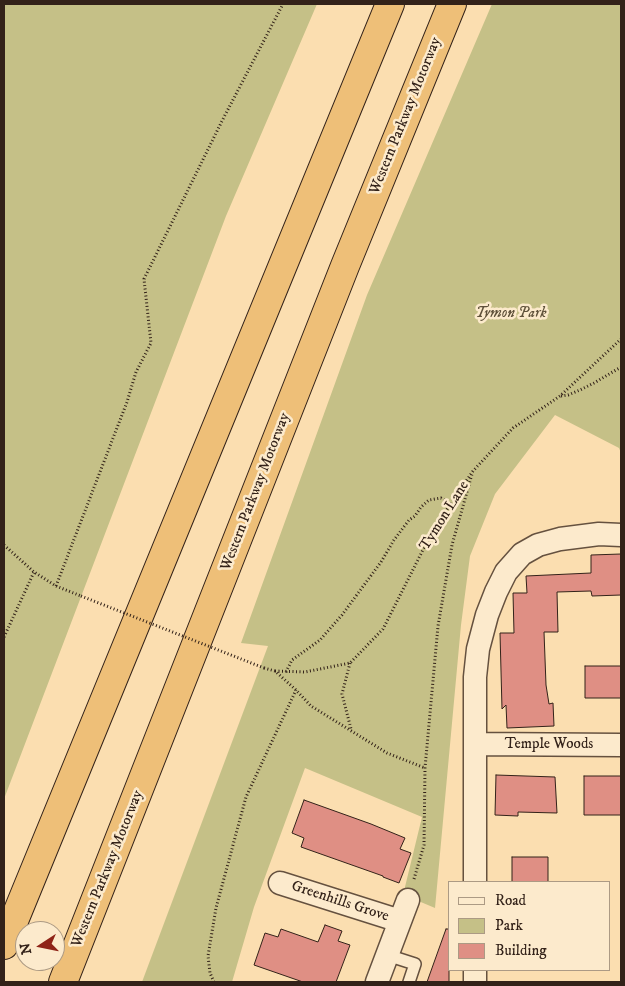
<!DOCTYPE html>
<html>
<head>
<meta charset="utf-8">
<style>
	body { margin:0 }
	#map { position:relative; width:625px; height:986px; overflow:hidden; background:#fbdeb0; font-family:"IM FELL DW Pica",serif }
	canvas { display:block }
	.frame { position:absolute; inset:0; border:5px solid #332219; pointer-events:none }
	.legend { position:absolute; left:448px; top:881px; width:162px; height:90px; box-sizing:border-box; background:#fceacc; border:1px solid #ac9a84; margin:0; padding:6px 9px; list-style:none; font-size:15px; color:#332219 }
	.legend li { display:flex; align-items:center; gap:10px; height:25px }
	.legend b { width:25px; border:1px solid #ac9a84 }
	.north { position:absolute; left:15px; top:921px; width:50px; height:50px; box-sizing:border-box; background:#fceacc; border:1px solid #ac9a84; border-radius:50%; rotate:259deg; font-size:14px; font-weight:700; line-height:20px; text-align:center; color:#332219 }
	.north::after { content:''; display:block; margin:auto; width:18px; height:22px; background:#8f2418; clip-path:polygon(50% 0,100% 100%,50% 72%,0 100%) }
</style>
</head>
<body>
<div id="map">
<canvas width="625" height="986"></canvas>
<div class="frame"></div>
<ul class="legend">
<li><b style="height:6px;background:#fceacc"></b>Road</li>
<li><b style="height:14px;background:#c5c087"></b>Park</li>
<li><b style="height:14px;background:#df8f84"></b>Building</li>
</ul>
<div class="north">N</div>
</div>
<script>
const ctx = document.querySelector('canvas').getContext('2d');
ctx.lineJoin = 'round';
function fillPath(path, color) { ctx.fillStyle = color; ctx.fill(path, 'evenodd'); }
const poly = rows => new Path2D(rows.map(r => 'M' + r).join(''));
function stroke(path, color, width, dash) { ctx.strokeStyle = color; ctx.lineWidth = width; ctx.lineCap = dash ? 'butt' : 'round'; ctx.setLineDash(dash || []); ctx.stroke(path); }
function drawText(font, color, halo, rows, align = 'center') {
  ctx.font = font + ' "IM FELL DW Pica",serif'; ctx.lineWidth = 5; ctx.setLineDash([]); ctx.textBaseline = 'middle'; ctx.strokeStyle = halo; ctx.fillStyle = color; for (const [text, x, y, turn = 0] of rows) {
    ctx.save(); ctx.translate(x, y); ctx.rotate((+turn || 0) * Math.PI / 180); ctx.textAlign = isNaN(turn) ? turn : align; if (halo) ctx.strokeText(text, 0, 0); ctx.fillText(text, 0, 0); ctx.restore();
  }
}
fillPath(poly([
	[4,4,317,4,226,216,4,799],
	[492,4,621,4,621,453,619,448,555,415,495,494,470,556,461,625,435,908,416,900,404,891,422,817,305,768,254,907,232,982,142,982,268,646,241,643,367,295]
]), '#c5c087');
const building = poly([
	[621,554,621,595,592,596,591,591,557,592,558,632,544,632,546,685,549,704,553,703,554,726,507,728,506,705,502,709,500,633,514,633,513,593,527,593,526,576,591,573,591,555,621,554],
	[585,666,621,666,621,698,585,698,585,666],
	[496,775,555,777,557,813,518,812,518,816,495,815,496,775],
	[584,776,621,776,621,815,584,815,584,776],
	[304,800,371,824,405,838,400,849,411,853,399,883,383,877,383,876,301,847,304,838,292,833,304,800],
	[512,857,548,857,548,882,512,882,512,857],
	[325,925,342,931,338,941,350,945,336,982,303,982,254,965,265,933,278,937,281,929,318,942,325,925],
	[446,929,449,929,449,982,427,982,446,929]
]);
fillPath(building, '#df8f84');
stroke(building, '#332219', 1);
const service = poly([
	[387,955,415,964,409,982]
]);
const minor = poly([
	[476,744,621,745],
	[475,882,475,677,478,649,487,615,496,592,506,572,522,554,538,545,560,539,599,534,621,535],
	[280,883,400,921],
	[475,970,475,982],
	[377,982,408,900]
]);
const motorway = poly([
	[4,945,390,4],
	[63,982,345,266,452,4]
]);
stroke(service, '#65513f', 14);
stroke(minor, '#65513f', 25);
stroke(motorway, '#332219', 30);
stroke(poly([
	[561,396,568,395,580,390,594,383,621,367],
	[4,545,34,572,56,586,81,596],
	[56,586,127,402,136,372,151,343,144,279,223,119,283,4],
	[4,637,34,572],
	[350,663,342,694,351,729],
	[264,668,275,671,296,690,311,706,387,753,425,768],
	[275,671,305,672,350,663,383,629,433,530,473,471,513,428,560,396,621,339],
	[286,672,292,660,320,640,342,615,381,562,394,540,409,520,415,516,421,507,429,500,441,498,451,504],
	[414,879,424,845,425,768,438,626,452,545,472,474],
	[214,982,210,973,208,956,216,908,246,797,296,690]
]), '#332219', 3, [1, 2.5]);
stroke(service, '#fceacc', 11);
stroke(minor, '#fceacc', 22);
stroke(motorway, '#eebf78', 28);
stroke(poly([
	[81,596,264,668]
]), '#332219', 3, [1, 2.5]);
drawText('15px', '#332219', '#fceacc', [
	["Western Parkway Motorway",406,116,-68],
	["Western Parkway Motorway",256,492,-69],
	["Tymon Lane",445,516,-58],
	["Temple Woods",549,745],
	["Western Parkway Motorway",108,869,-68],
	["Greenhills Grove",340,902,18]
]);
drawText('italic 15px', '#5f513a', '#fceacc', [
	["Tymon Park",511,314]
]);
</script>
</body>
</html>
